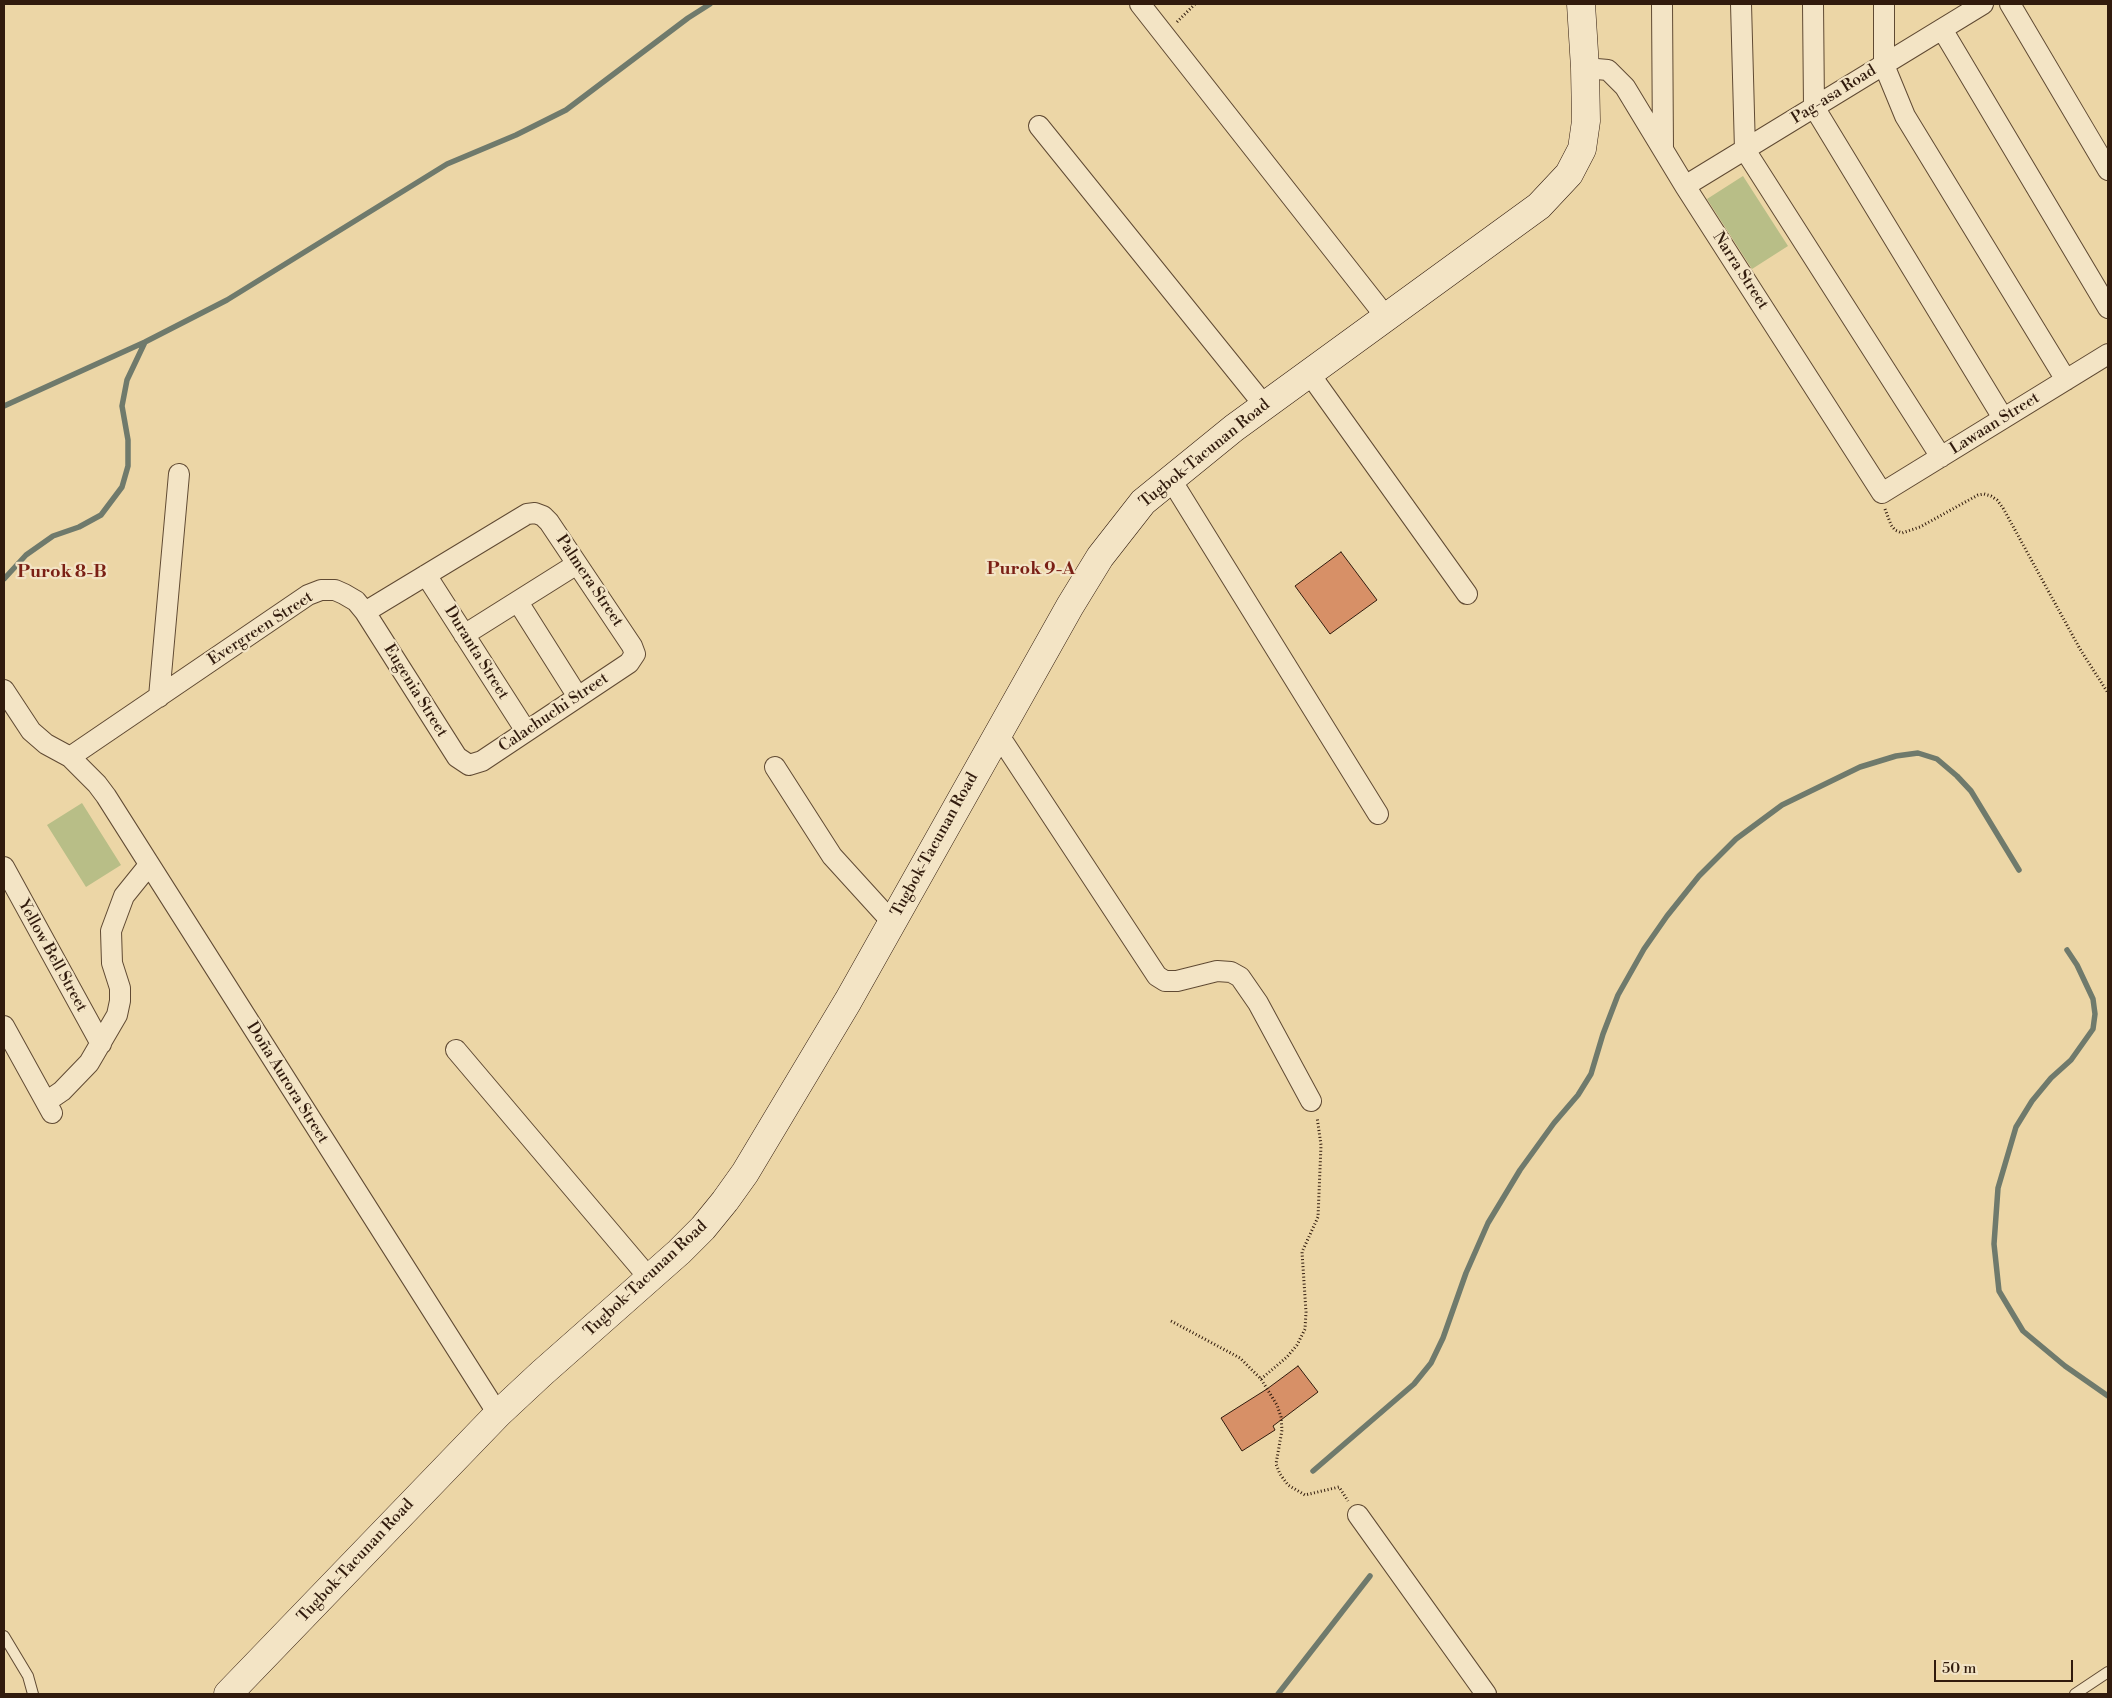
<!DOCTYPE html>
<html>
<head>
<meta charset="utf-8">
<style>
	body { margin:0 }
	#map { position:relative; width:2112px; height:1698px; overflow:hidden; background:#ecd6a6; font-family:"Libre Bodoni",serif }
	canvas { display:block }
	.frame { position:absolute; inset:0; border:5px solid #311b0d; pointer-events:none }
	.scale { position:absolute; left:1934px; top:1660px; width:139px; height:22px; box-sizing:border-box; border:2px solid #311b0d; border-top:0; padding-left:6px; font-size:15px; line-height:18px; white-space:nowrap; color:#311b0d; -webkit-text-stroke:4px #f3e4c5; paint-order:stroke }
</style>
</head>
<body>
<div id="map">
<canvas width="2112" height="1698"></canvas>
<div class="frame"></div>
<div class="scale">50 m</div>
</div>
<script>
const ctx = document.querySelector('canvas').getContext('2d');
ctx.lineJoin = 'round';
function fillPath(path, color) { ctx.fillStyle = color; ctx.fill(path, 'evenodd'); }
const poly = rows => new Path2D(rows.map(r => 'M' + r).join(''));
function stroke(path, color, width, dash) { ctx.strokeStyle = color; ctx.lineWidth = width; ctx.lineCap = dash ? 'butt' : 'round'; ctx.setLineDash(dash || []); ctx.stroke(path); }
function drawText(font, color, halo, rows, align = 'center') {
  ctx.font = font + ' "Libre Bodoni",serif'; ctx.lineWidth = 4.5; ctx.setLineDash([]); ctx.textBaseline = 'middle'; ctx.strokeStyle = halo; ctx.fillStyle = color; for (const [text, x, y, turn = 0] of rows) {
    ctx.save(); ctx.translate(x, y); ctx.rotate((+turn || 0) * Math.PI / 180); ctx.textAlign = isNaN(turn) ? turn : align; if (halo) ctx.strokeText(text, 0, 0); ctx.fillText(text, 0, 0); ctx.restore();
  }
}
fillPath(poly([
	[1743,176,1788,246,1752,269,1707,199],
	[82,803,121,865,86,887,47,825]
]), '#b8be87');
stroke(poly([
	[4,406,145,342,227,300,447,164,516,135,566,110,688,18,710,4],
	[4,579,26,555,53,536,79,527,101,515,122,487,128,466,128,440,122,406,127,380,145,342],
	[2067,950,2077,965,2093,999,2095,1014,2093,1029,2071,1060,2051,1078,2032,1101,2016,1127,1998,1188,1994,1244,1999,1291,2023,1331,2065,1366,2108,1396],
	[1313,1471,1414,1384,1431,1363,1443,1338,1466,1273,1488,1223,1520,1170,1554,1123,1578,1095,1591,1074,1603,1034,1618,995,1644,949,1667,916,1699,876,1736,839,1782,805,1860,767,1896,756,1918,753,1937,759,1957,776,1971,791,2019,870],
	[1278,1694,1370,1576]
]), '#6f7a6c', 5.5);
const building = poly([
	[1341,552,1377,600,1330,634,1295,586,1341,552],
	[1298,1366,1318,1392,1273,1426,1275,1430,1242,1451,1221,1418,1267,1389,1298,1366]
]);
fillPath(building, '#d79067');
stroke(building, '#311b0d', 1);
const lane = poly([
	[4,1636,28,1676,33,1694],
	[2075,1694,2108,1672]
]);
const street = poly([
	[1140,4,1386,317],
	[1662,4,1663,149],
	[1741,4,1745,150,1941,457],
	[1813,4,1814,107,2003,418],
	[1884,4,1884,65,1905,116,2066,380],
	[2010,4,2108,170],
	[1942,29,2108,308],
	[1585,68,1608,70,1625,87,1685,186,1882,493,2108,354],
	[1039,126,1264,405],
	[1685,186,1983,4],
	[1309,373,1467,594],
	[1170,478,1378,814],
	[426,575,526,731],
	[518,602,578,697],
	[464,635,577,564],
	[4,690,31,731,46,744,70,757,97,784,106,796,498,1414],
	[159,697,179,474],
	[998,734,1157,976,1165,981,1177,981,1217,971,1231,972,1240,977,1258,1003,1311,1101],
	[70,757,308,595,321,590,335,590,344,594,356,601,365,612,457,757,469,765,482,761,629,663,635,654,632,646,549,522,543,516,535,513,527,514,517,520,365,612],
	[775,767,832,856,892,922],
	[4,867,101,1044],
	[4,1026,52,1113],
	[456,1050,650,1279],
	[46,1102,62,1091,89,1063,117,1015,120,1001,120,988,112,963,111,931,124,896,149,865],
	[1358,1515,1486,1694]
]);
const secondary = poly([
	[228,1694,498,1414,542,1373,679,1252,703,1228,725,1201,745,1173,848,1001,1070,606,1100,557,1143,502,1234,428,1539,206,1569,174,1582,149,1586,121,1585,68,1581,4]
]);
stroke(lane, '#604a33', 12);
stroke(street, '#604a33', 22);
stroke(secondary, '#311b0d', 29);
stroke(poly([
	[1177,22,1195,4],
	[1885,509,1891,525,1895,530,1902,533,1920,527,1978,495,1984,494,1991,496,1997,500,2003,508,2080,649,2108,693],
	[1171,1321,1240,1358,1261,1379,1277,1405,1281,1417,1282,1430,1276,1464,1280,1474,1288,1485,1305,1495,1339,1487,1348,1501],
	[1261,1379,1287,1357,1297,1345,1305,1329,1306,1312,1302,1252,1318,1217,1321,1145,1317,1117]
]), '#311b0d', 3, [1, 2.5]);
stroke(lane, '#f3e4c5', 10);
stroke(street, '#f3e4c5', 20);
stroke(secondary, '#f3e4c5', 28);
drawText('16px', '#311b0d', '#f3e4c5', [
	["Pag-asa Road",1834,95,-32],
	["Narra Street",1740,271,57],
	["Lawaan Street",1995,424,-32],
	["Tugbok-Tacunan Road",1205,454,-39],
	["Palmera Street",589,581,56],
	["Evergreen Street",261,629,-33],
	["Duranta Street",476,653,58],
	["Eugenia Street",415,691,58],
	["Calachuchi Street",554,713,-34],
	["Tugbok-Tacunan Road",935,845,-61],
	["Yellow Bell Street",52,956,61],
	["Doña Aurora Street",287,1083,58],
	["Tugbok-Tacunan Road",646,1279,-43],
	["Tugbok-Tacunan Road",356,1561,-47]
]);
drawText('bold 18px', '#7a1f14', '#f3e4c5', [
	["Purok 9-A",1031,570],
	["Purok 8-B",62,573]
]);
</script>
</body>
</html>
